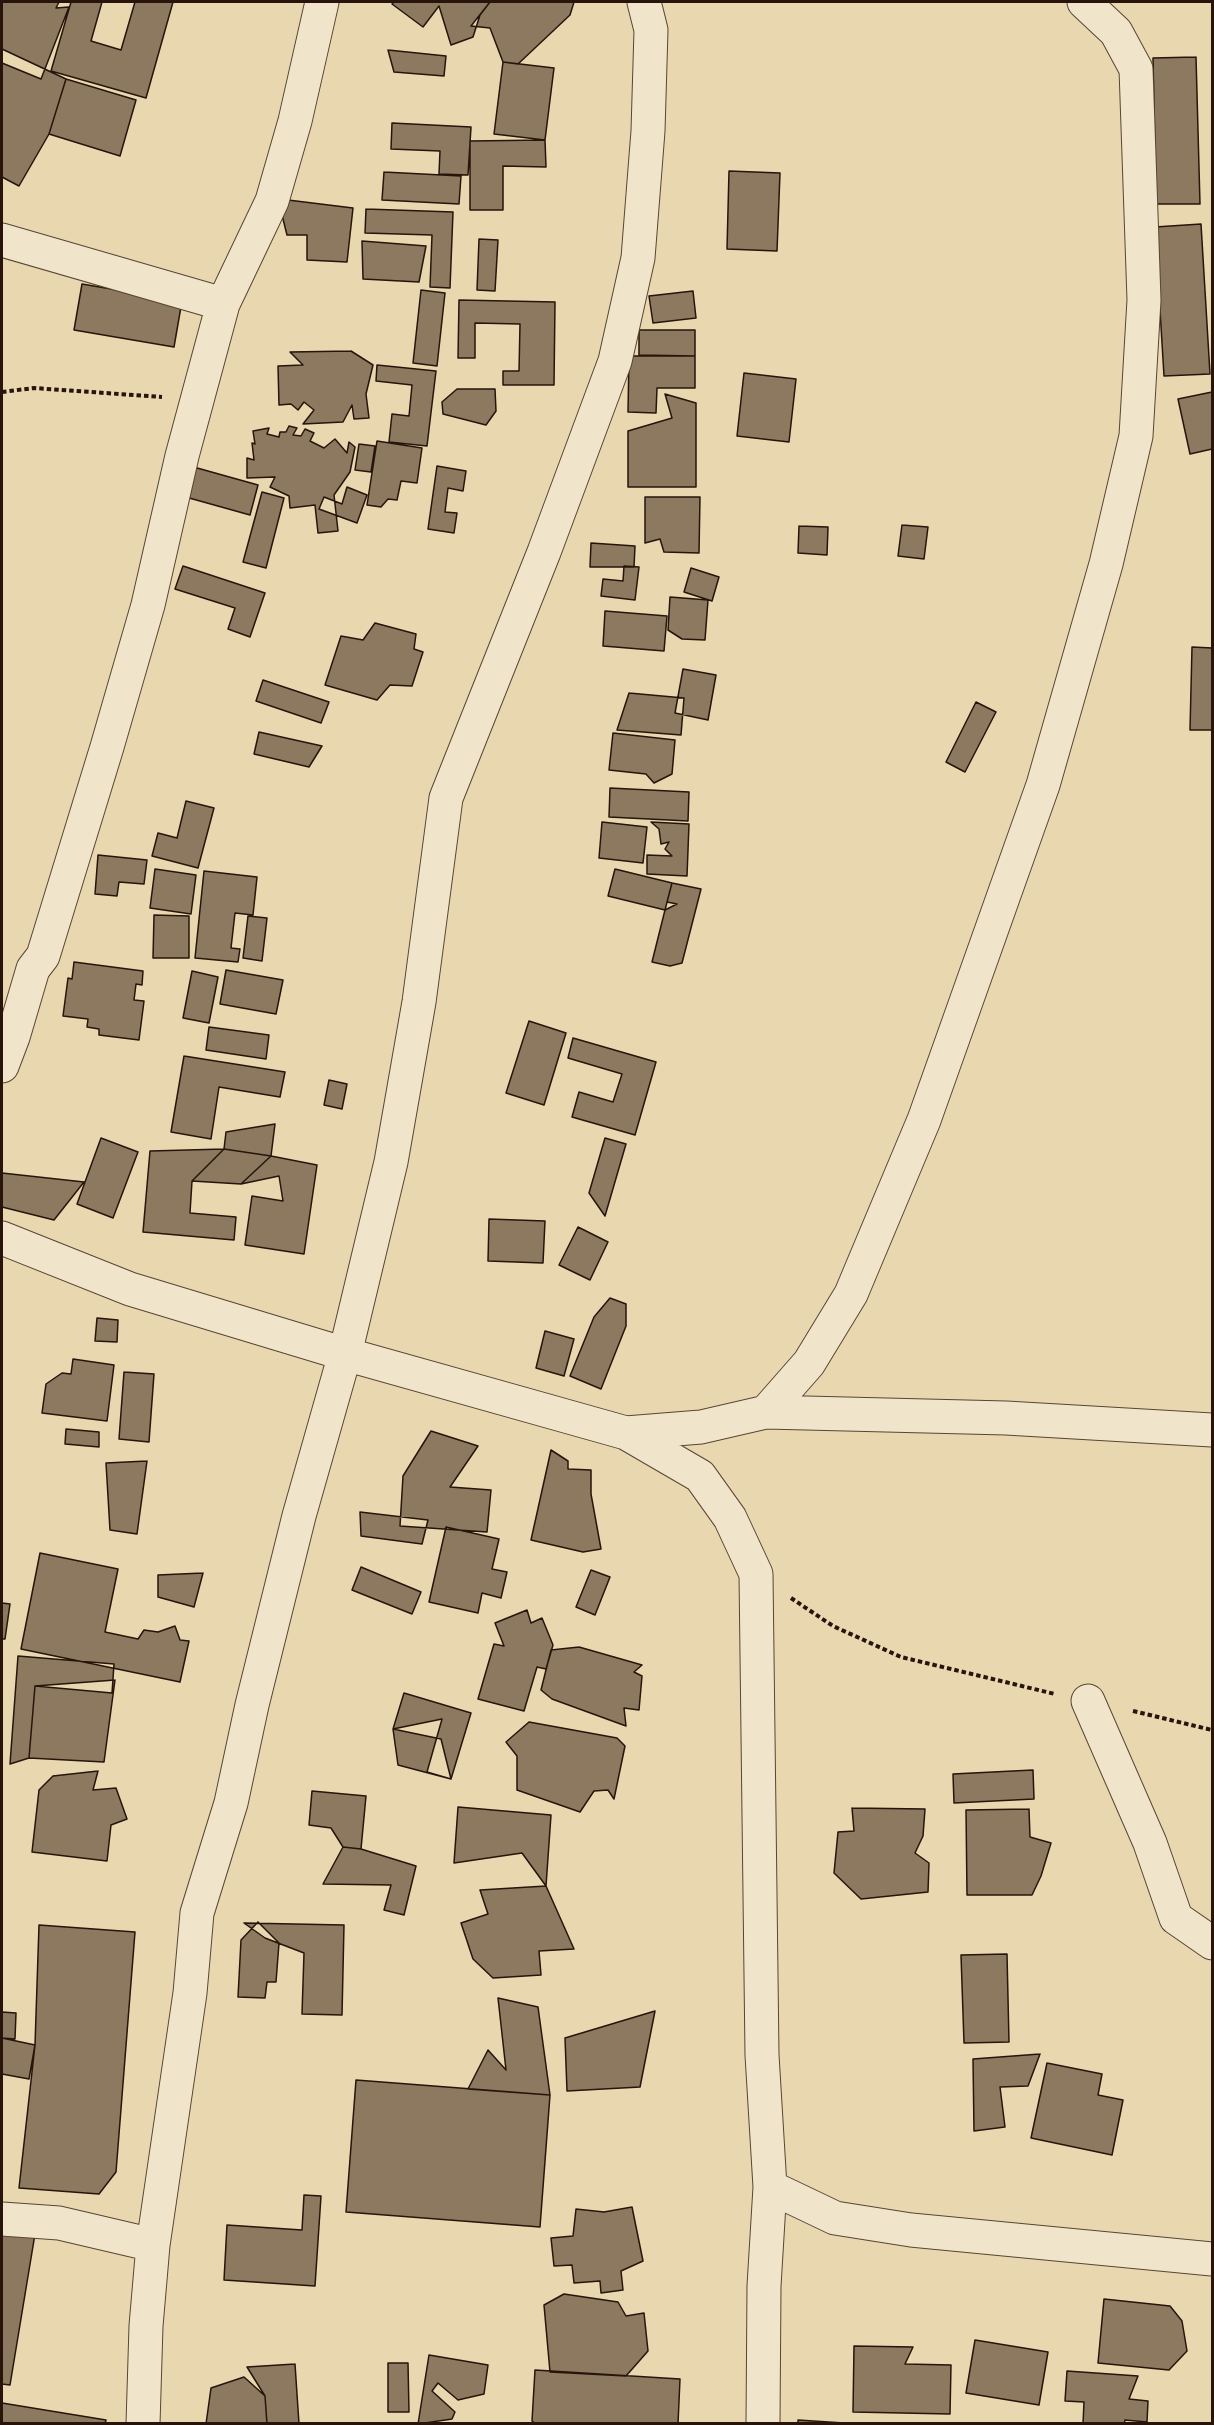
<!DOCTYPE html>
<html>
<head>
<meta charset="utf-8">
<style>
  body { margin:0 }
  #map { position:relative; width:1214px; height:2425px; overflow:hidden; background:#e8d7af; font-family:Vollkorn,serif }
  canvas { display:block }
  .frame { position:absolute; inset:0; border:3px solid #28140b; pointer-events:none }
</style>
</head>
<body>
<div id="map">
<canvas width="1214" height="2425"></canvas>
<div class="frame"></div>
</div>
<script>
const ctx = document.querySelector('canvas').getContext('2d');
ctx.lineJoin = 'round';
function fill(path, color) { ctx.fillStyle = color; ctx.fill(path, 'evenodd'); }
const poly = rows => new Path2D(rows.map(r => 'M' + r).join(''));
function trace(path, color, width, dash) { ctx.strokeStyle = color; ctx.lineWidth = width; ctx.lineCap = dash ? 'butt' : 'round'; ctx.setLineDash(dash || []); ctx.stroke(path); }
const building = poly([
  [2,2,59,2,56,8,69,7,41,79,2,63,2,2],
  [71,2,102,2,91,41,121,50,135,2,173,2,146,98,51,71,71,2],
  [394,2,490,2,480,15,473,37,451,45,439,6,423,27,392,4,394,2],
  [490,2,574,2,570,15,518,64,503,62,490,28,471,26,490,2],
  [2,49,66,79,49,134,19,186,2,177,2,49],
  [388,50,446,56,444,76,394,72,388,50],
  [1196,57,1200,204,1156,204,1153,58,1196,57],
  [503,62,554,68,545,140,494,134,503,62],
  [66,79,136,100,120,156,49,134,66,79],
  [392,123,471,127,468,175,439,174,440,151,391,149,392,123],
  [545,140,546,167,503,166,503,210,470,210,470,141,545,140],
  [729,171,780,173,777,251,727,249,729,171],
  [384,172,461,176,459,204,382,200,384,172],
  [288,200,353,208,347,262,307,260,307,235,287,235,282,215,288,200],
  [366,209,453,212,450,288,430,287,432,235,365,233,366,209],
  [1201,224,1210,374,1164,376,1155,227,1201,224],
  [479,239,498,240,495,291,477,290,479,239],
  [362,241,426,246,419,282,363,279,362,241],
  [82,284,182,301,174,347,74,330,82,284],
  [421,290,445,293,437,366,413,363,421,290],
  [693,291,696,318,653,323,649,296,693,291],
  [459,300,555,302,554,385,503,385,503,371,519,371,520,324,475,323,475,358,458,358,459,300],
  [639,330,695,330,695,356,639,355,639,330],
  [351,351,373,365,366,394,369,418,354,419,352,405,343,422,303,424,314,410,304,402,298,410,291,404,279,405,278,366,303,365,290,352,351,351],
  [629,356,695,356,695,388,657,388,656,413,628,412,629,356],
  [377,365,436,371,427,446,389,442,392,414,409,416,412,385,376,381,377,365],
  [744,373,796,379,789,442,737,436,744,373],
  [457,389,495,389,496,411,486,425,443,414,442,402,457,389],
  [1212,392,1212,449,1190,454,1178,399,1212,392],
  [665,394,696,403,696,487,628,487,628,431,672,418,665,394],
  [289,426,297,428,293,435,301,436,305,429,314,433,310,441,324,448,335,439,347,453,349,442,355,447,350,472,334,495,338,531,318,533,315,505,290,508,289,496,270,487,275,477,247,478,247,458,254,460,252,443,255,444,253,431,269,428,267,434,279,437,280,432,286,432,289,426],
  [377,441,422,448,417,483,401,481,397,500,388,499,381,507,367,505,377,441],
  [359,444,375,446,371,472,355,470,359,444],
  [190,466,258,485,250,515,182,496,190,466],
  [437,466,466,471,463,491,448,488,445,512,457,513,454,533,428,529,437,466],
  [347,487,367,495,357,523,319,509,324,497,342,504,347,487],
  [262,492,284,498,266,568,243,562,262,492],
  [645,497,700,497,699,553,664,552,660,539,645,543,645,497],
  [902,525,928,527,924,559,898,556,902,525],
  [799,526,828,527,827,555,798,553,799,526],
  [591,543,635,546,634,567,590,567,591,543],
  [183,566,265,593,250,637,228,629,235,608,175,589,183,566],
  [624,566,639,567,635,600,601,596,603,579,623,581,624,566],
  [691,568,719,577,712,601,684,592,691,568],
  [670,597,708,600,705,640,682,639,668,630,670,597],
  [605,611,667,616,664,651,603,646,605,611],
  [375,623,416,634,414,649,423,652,412,686,390,685,377,700,325,685,341,636,363,640,375,623],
  [1192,647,1212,648,1212,730,1190,730,1192,647],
  [683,669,716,675,708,720,675,713,683,669],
  [263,680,329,702,321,723,256,701,263,680],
  [629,693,684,698,681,735,617,730,629,693],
  [976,702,996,712,965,772,946,762,976,702],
  [259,732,322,746,309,767,254,754,259,732],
  [613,733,675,740,672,774,654,783,646,774,609,770,613,733],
  [610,788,689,792,688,821,609,817,610,788],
  [186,801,214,808,198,868,152,856,158,833,177,838,186,801],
  [602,822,647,827,643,863,599,858,602,822],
  [651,822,689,824,687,876,647,874,647,855,672,856,665,849,669,842,661,844,659,829,651,822],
  [98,855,147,860,144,884,119,882,117,896,95,894,98,855],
  [155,869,196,875,191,914,150,908,155,869],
  [615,869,672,883,665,910,608,896,615,869],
  [204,871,257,877,253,915,235,913,231,948,240,949,238,962,195,958,204,871],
  [672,883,701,889,682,963,670,966,652,962,665,910,677,904,667,902,672,883],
  [154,915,189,916,189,958,153,958,154,915],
  [248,916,267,918,262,961,243,958,248,916],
  [74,962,143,971,142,985,136,984,134,1000,144,1001,139,1040,99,1035,99,1029,87,1027,88,1019,63,1016,68,978,72,979,74,962],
  [226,970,283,980,276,1014,220,1004,226,970],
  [192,971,218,977,209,1023,183,1018,192,971],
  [529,1021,566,1033,544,1105,506,1093,529,1021],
  [209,1027,269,1035,266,1059,206,1050,209,1027],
  [573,1038,656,1062,635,1135,572,1117,579,1092,613,1102,622,1074,568,1058,573,1038],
  [184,1056,285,1072,280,1097,219,1087,211,1139,171,1132,184,1056],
  [329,1080,347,1084,342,1109,324,1105,329,1080],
  [275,1124,271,1156,224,1149,226,1132,275,1124],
  [101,1138,138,1152,113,1218,77,1204,101,1138],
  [605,1138,626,1144,605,1216,589,1193,605,1138],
  [224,1149,192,1181,190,1213,236,1217,234,1240,143,1232,150,1151,224,1149],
  [224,1149,271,1156,241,1184,192,1181,224,1149],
  [271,1156,317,1165,304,1254,245,1245,252,1196,283,1201,279,1176,241,1184,271,1156],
  [2,1173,84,1182,54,1220,2,1207,2,1173],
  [489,1219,545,1221,543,1263,488,1261,489,1219],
  [578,1227,608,1242,590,1280,559,1265,578,1227],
  [610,1298,626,1304,626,1326,601,1389,570,1376,594,1317,610,1298],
  [97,1318,118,1320,117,1342,95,1341,97,1318],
  [545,1331,574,1339,564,1376,536,1368,545,1331],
  [73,1359,114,1365,107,1421,42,1413,46,1384,62,1373,71,1374,73,1359],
  [124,1372,154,1374,149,1442,119,1439,124,1372],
  [66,1429,99,1432,99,1447,65,1444,66,1429],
  [431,1431,478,1446,450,1487,491,1490,487,1532,400,1526,403,1476,431,1431],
  [551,1450,568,1461,568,1469,591,1470,591,1494,601,1549,583,1552,531,1540,551,1450],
  [147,1461,137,1534,110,1530,106,1463,147,1461],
  [360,1512,428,1520,422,1544,361,1536,360,1512],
  [446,1527,499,1539,492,1569,507,1572,501,1598,482,1593,478,1613,429,1602,446,1527],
  [40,1553,118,1569,105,1632,138,1639,144,1630,158,1632,175,1626,180,1640,189,1641,180,1682,21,1649,40,1553],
  [361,1567,421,1592,412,1614,352,1590,361,1567],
  [591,1570,610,1577,595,1615,576,1607,591,1570],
  [203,1573,194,1607,158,1597,158,1575,203,1573],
  [2,1603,10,1604,5,1639,2,1639,2,1603],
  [527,1610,531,1623,542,1618,553,1645,546,1669,537,1667,524,1711,478,1699,494,1644,504,1646,495,1623,527,1610],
  [579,1647,642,1665,634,1672,642,1676,639,1710,624,1708,626,1726,552,1699,541,1690,551,1650,579,1647],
  [18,1656,114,1664,112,1693,35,1686,29,1758,10,1764,18,1656],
  [115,1680,104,1762,29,1758,35,1686,115,1680],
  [404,1693,471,1713,451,1779,427,1772,442,1719,393,1729,404,1693],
  [529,1722,617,1738,625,1746,614,1799,608,1790,594,1791,580,1812,517,1790,517,1756,506,1742,529,1722],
  [393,1729,441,1739,451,1779,398,1765,393,1729],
  [1033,1770,1034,1799,954,1803,953,1774,1033,1770],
  [98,1771,93,1790,116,1788,127,1819,111,1825,107,1861,32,1852,39,1790,53,1776,98,1771],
  [312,1791,366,1796,361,1849,343,1847,331,1828,309,1825,312,1791],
  [458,1807,551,1815,546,1886,522,1853,454,1863,458,1807],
  [852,1808,925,1809,923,1836,915,1853,929,1863,928,1892,861,1899,834,1873,838,1832,854,1831,852,1808],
  [1029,1809,1030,1837,1051,1843,1041,1876,1032,1895,967,1895,966,1810,1029,1809],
  [343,1847,361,1849,416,1866,404,1915,384,1910,391,1885,323,1884,343,1847],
  [546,1886,574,1949,539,1951,541,1975,493,1978,473,1959,461,1923,488,1914,480,1890,546,1886],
  [258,1922,279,1943,276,1982,267,1982,265,1998,238,1997,241,1940,258,1922],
  [244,1923,344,1925,342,2015,302,2014,304,1953,265,1938,244,1923],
  [39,1925,135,1932,116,2172,99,2194,19,2188,35,2045,39,1925],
  [1007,1954,1009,2042,964,2043,961,1955,1007,1954],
  [498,1998,538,2007,550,2095,468,2089,488,2050,506,2070,498,1998],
  [655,2011,640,2087,567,2091,565,2038,655,2011],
  [2,2012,16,2013,15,2039,2,2038,2,2012],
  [2,2038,35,2045,29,2079,2,2074,2,2038],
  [1040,2054,1028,2086,1000,2087,1005,2127,974,2131,973,2059,1040,2054],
  [1047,2063,1102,2074,1098,2095,1123,2100,1112,2155,1031,2138,1047,2063],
  [356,2080,550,2095,540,2227,346,2212,356,2080],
  [304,2195,321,2196,315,2286,224,2280,227,2225,302,2230,304,2195],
  [632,2207,643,2261,621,2271,623,2290,601,2293,600,2281,574,2283,572,2265,554,2266,551,2238,573,2236,576,2209,604,2212,632,2207],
  [37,2222,10,2385,2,2384,2,2231,37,2222],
  [564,2294,618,2302,626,2316,644,2313,648,2351,626,2376,550,2372,544,2305,564,2294],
  [1104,2299,1170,2306,1182,2321,1187,2351,1169,2370,1098,2363,1104,2299],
  [975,2340,1048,2352,1039,2405,966,2393,975,2340],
  [854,2346,913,2347,905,2364,951,2365,950,2414,853,2412,854,2346],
  [429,2355,488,2365,484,2394,458,2400,438,2383,432,2391,455,2412,452,2419,418,2424,429,2355],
  [388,2363,408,2363,409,2412,388,2412,388,2363],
  [295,2364,299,2424,267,2424,265,2396,247,2367,295,2364],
  [535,2370,680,2379,678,2424,536,2424,532,2421,535,2370],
  [1067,2371,1138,2376,1129,2399,1148,2401,1147,2422,1125,2420,1124,2424,1083,2424,1084,2402,1065,2401,1067,2371],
  [244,2377,265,2396,267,2424,206,2424,211,2388,244,2377],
  [2,2403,106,2420,105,2424,2,2424,2,2403],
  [798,2420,844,2423,844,2424,798,2424,798,2420]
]);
fill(building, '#8c7960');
trace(building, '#28140b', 1.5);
const street = poly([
  [2,240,223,304],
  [2,1066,13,1037,33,969,43,956,107,747,148,605,182,456,223,304,272,201,295,121,322,2],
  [2,1238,130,1289,345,1354,626,1433,700,1476,730,1518,756,1574,762,2055,770,2187,764,2286,763,2424],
  [766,1412,1006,1418,1212,1430],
  [626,1433,701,1427,766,1412,809,1363,851,1294,924,1120,1043,785,1106,564,1136,436,1144,300,1136,69,1116,32,1084,2],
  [1088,1701,1150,1843,1176,1918,1212,1943],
  [770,2187,835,2218,911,2230,1212,2259],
  [2,2219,59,2223,153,2245],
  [143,2424,146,2326,153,2245,190,1993,197,1913,231,1803,252,1705,299,1516,345,1354,391,1162,419,1002,446,798,544,552,615,361,638,258,648,131,651,30,644,2]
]);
trace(street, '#584534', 35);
trace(poly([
  [2,392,34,388,162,397],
  [791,1598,833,1626,901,1657,1055,1694],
  [1133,1711,1212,1730]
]), '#28140b', 4, [4.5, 3]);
trace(street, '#f0e5cb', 33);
</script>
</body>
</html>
